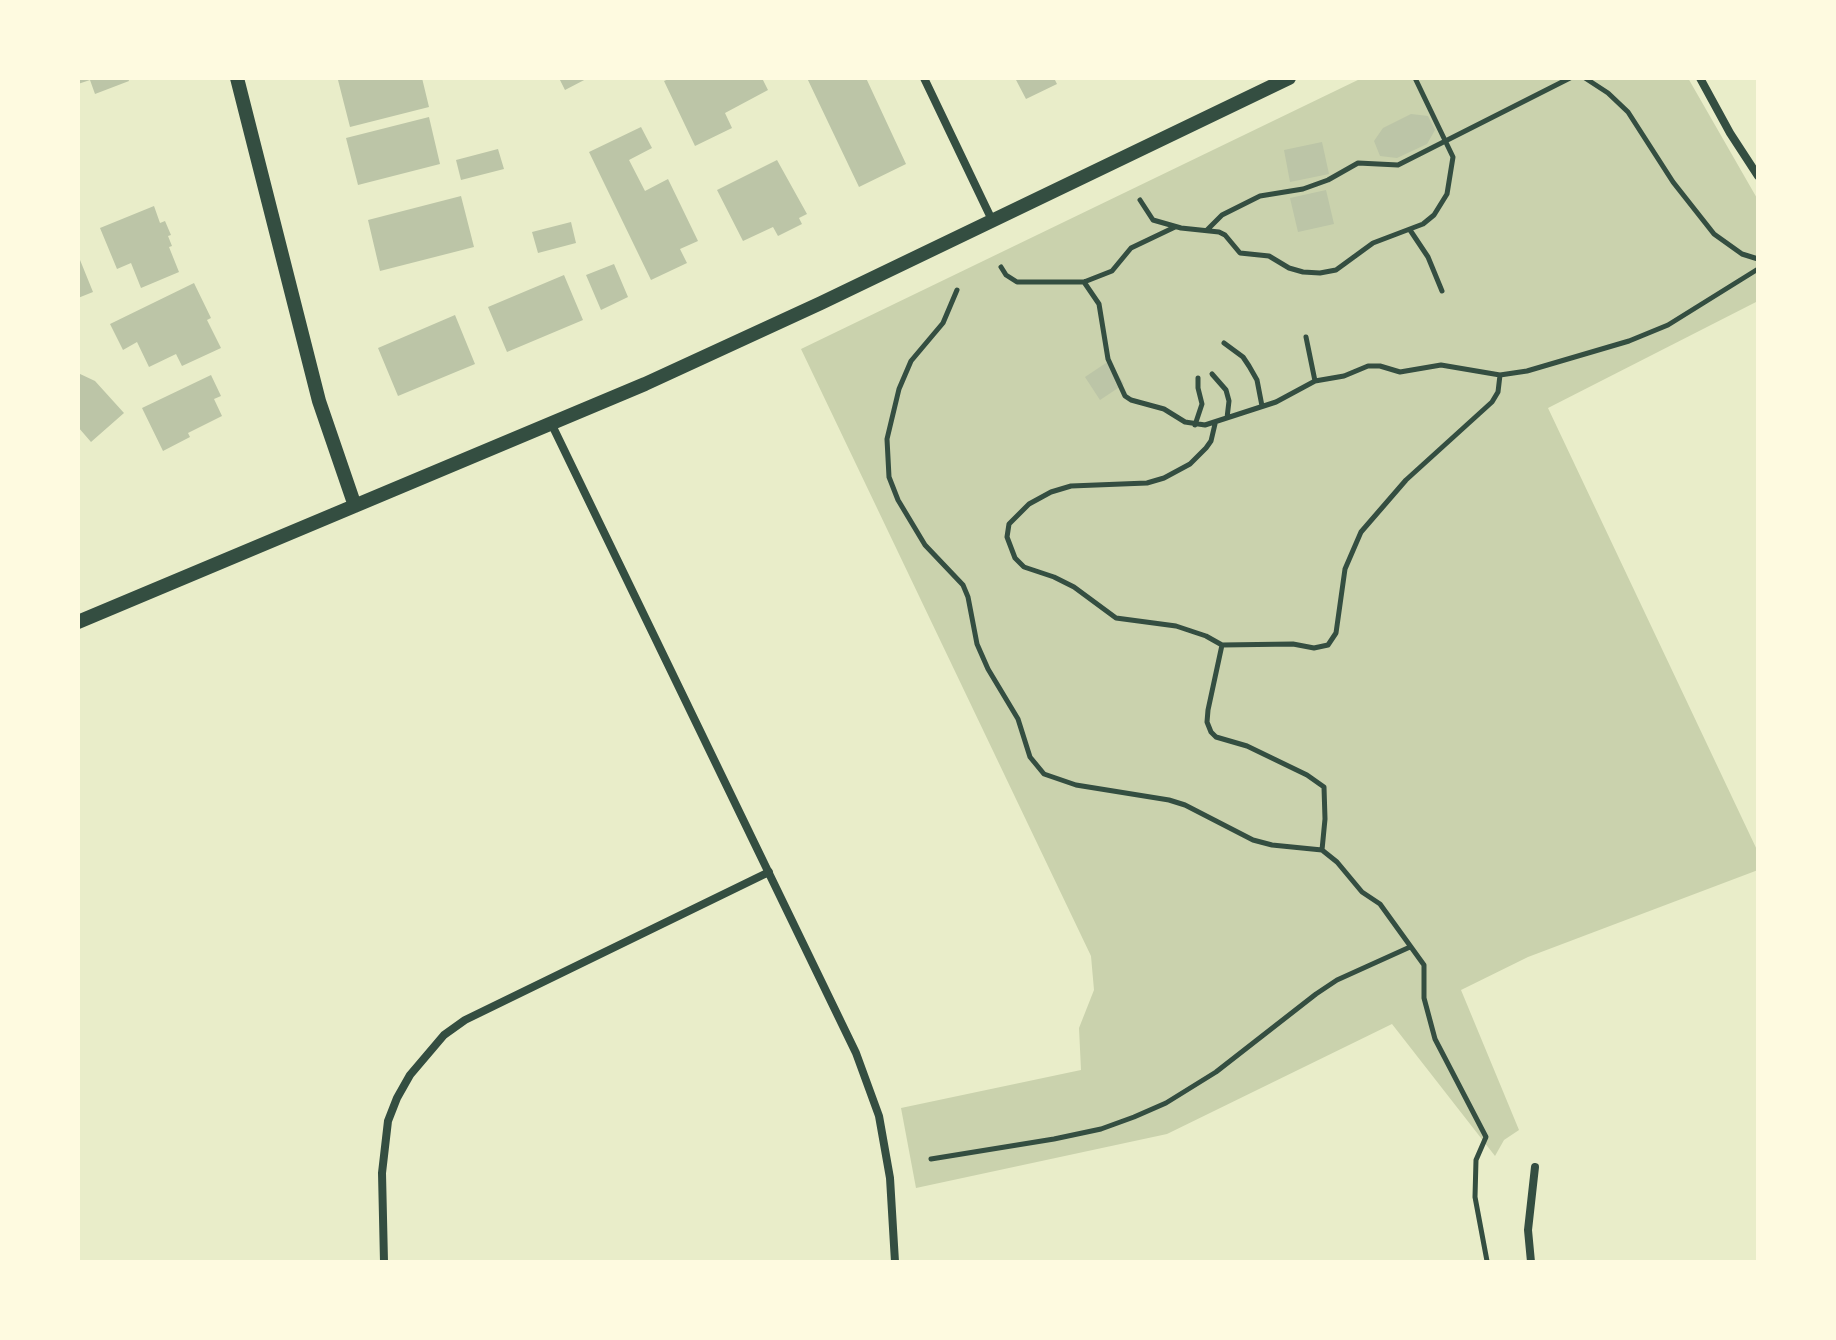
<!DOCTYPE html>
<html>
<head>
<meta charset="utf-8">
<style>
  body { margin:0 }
  #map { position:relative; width:1836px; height:1340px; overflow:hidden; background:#e9edc9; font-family:"Archivo Narrow",sans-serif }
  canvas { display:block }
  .frame { position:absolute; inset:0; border:80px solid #fefae0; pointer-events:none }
</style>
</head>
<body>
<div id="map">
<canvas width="1836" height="1340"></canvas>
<div class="frame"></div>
</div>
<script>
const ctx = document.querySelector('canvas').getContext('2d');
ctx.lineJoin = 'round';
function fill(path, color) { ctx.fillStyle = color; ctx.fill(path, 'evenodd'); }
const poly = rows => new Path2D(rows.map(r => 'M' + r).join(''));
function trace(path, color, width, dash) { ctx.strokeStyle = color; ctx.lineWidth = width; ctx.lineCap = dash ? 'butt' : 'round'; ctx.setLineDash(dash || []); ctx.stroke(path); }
fill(poly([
  [1362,78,1688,78,1758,200,1758,301,1548,408,1758,852,1758,870,1528,957,1461,990,1519,1130,1504,1140,1495,1156,1392,1024,1167,1134,916,1188,901,1108,1081,1070,1079,1028,1094,990,1091,956,801,349]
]), '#cad2ad');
fill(poly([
  [78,78,128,78,129,81,95,94,90,80,78,84],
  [347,78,422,78,429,107,350,127,338,80],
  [559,78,588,78,565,90],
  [671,78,762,78,768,90,725,113,732,128,695,146,664,81],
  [807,78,866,78,906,164,859,187],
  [1015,78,1054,78,1057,84,1026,99],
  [1411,114,1428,116,1435,130,1427,144,1397,158,1380,156,1374,141,1383,128],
  [429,117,440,164,358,185,346,138],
  [641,127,652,148,629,160,645,191,668,179,698,241,680,249,687,263,651,280,589,152],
  [1322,142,1329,174,1290,182,1284,150],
  [498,149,504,169,461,180,456,160],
  [777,160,807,214,799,218,802,224,778,236,773,227,743,241,717,190],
  [1326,190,1334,224,1298,232,1290,198],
  [461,196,474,247,380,271,368,220],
  [154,206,160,223,165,221,171,235,168,236,172,246,169,247,179,272,141,288,131,263,117,269,100,228],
  [571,222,576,243,538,253,532,232],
  [78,255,93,292,78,298],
  [614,264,628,297,601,310,586,275],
  [564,275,583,320,507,352,488,307],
  [194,283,211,318,207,320,221,348,182,366,176,354,149,367,137,342,123,350,110,324],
  [455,315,475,364,398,396,378,348],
  [1109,361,1124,384,1100,400,1085,377],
  [78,373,95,381,124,413,91,442,78,427],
  [211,375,221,396,214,399,222,416,188,433,190,437,163,451,142,408]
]), '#bcc5a7');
trace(poly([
  [1585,78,1608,93,1628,112,1673,182,1714,234,1742,254,1758,259],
  [1140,200,1153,220,1181,228,1219,232,1225,235,1240,253,1269,256,1289,268,1303,272,1320,273,1336,270,1373,243,1423,224,1434,215,1447,194,1453,157,1415,78],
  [1207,230,1222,215,1260,196,1303,189,1328,180,1358,163,1398,165,1570,78],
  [1410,230,1428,257,1442,291],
  [1001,267,1006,275,1017,282,1084,282,1112,271,1131,248,1175,227],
  [1084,282,1099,304,1108,359,1125,396,1131,400,1164,409,1185,422,1205,425,1276,402,1315,381,1344,376,1368,366,1380,366,1400,372,1441,365,1500,375,1527,371,1629,341,1668,325,1758,269],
  [957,290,943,323,911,361,899,389,887,439,889,477,898,500,925,545,963,585,968,597,977,644,988,669,1018,719,1030,757,1044,774,1076,785,1169,800,1185,805,1253,840,1272,845,1322,850,1337,862,1362,892,1380,904,1424,965,1424,998,1435,1039,1486,1137,1476,1160,1475,1197,1487,1261],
  [1306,337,1315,381],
  [1224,343,1243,357,1249,366,1257,380,1262,406],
  [1212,374,1226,390,1229,401,1227,418],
  [1215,424,1211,441,1206,448,1190,464,1164,478,1147,483,1071,486,1051,492,1029,504,1009,524,1007,537,1015,558,1024,567,1054,577,1074,587,1116,618,1176,626,1206,636,1222,645,1293,644,1314,648,1328,645,1336,633,1345,569,1361,532,1406,480,1492,402,1498,392,1500,375],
  [1195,425,1202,404,1198,388,1198,378],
  [1222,645,1208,710,1207,722,1211,732,1216,737,1247,746,1307,775,1324,787,1325,819,1322,850],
  [931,1159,1054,1139,1101,1129,1134,1117,1166,1103,1216,1072,1316,994,1337,980,1410,947]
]), '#344e41', 5);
trace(poly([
  [924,78,992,220],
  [1700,78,1730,133,1758,176],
  [552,425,856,1053,879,1116,890,1178,895,1262],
  [384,1262,382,1173,388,1121,397,1098,410,1075,444,1035,465,1020,769,872],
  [1531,1262,1528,1230,1535,1167]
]), '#344e41', 8);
trace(poly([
  [237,78,319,401,355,506],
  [78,622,645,384,821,303,1289,78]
]), '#344e41', 14);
</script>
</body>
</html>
